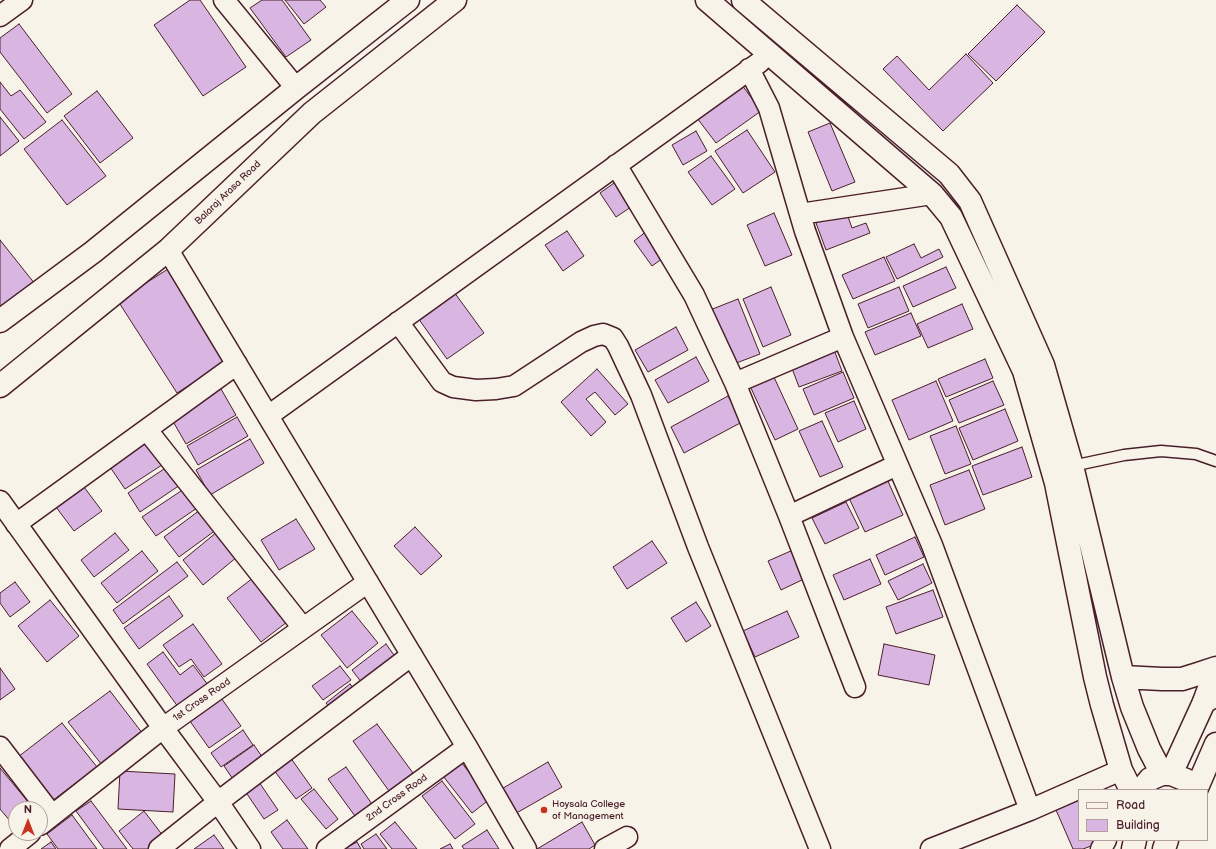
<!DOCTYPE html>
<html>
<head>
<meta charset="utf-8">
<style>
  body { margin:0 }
  #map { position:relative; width:1216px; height:849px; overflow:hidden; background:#f7f3e8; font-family:"Balsamiq Sans",sans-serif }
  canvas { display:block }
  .legend { position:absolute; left:1078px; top:789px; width:130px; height:52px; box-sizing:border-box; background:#f7f3e8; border:1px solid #b29e9c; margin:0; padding:5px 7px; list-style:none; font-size:12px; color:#4a1f2b }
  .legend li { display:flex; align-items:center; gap:8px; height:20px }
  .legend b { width:20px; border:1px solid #b29e9c }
  .north { position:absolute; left:8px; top:801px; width:40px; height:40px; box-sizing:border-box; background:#f7f3e8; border:1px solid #b29e9c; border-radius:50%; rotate:0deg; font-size:11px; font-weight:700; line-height:16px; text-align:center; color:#4a1f2b }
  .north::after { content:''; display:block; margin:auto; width:14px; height:18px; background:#c8321e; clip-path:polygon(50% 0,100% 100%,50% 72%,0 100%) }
</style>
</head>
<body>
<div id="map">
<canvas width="1216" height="849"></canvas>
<ul class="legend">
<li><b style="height:5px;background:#f7f3e8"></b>Road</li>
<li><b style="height:11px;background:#d9b6e1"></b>Building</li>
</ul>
<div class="north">N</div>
</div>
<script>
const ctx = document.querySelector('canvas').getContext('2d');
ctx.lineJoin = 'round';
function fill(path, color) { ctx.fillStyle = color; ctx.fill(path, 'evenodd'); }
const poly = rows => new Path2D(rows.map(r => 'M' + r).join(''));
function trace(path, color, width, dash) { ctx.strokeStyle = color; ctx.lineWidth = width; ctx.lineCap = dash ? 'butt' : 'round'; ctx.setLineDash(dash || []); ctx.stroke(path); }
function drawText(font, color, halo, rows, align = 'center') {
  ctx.font = font + ' "Balsamiq Sans",sans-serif'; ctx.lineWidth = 4; ctx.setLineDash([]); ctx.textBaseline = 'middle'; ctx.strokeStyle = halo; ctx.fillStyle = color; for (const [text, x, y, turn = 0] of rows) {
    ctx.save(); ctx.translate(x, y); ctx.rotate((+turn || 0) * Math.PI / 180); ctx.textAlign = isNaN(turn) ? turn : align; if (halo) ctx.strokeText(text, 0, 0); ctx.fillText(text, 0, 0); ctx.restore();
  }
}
const building = poly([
  [190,0,200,0,246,67,203,96,154,25,190,0],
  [262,0,282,0,311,40,286,57,250,8,262,0],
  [285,0,320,0,326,7,304,24,285,0],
  [1017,5,1045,32,996,81,968,54,1017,5],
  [19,24,72,94,47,113,0,52,0,38,19,24],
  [966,54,993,83,943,131,883,69,897,56,929,90,966,54],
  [0,82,11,96,20,90,46,122,24,139,0,109,0,82],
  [742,85,761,111,716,143,697,118,742,85],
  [97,91,133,138,100,163,64,116,97,91],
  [0,117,19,141,0,156,0,117],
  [62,120,106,176,67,205,24,149,62,120],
  [830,123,855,182,832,191,808,132,830,123],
  [747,130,775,172,743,193,715,151,747,130],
  [696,131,707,151,683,165,672,145,696,131],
  [711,156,735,189,712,205,688,172,711,156],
  [617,181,634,205,616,217,600,193,617,181],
  [846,211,852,228,866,223,870,233,826,250,816,223,846,211],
  [774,213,792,255,765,266,747,225,774,213],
  [567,231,584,256,563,271,545,245,567,231],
  [647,231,666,256,652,266,634,241,647,231],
  [0,240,35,284,0,311,0,240],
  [914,244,921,258,939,249,943,257,897,279,886,257,914,244],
  [884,257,895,281,853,299,842,275,884,257],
  [946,267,956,288,913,307,903,286,946,267],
  [168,269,227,361,177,393,118,301,168,269],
  [771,287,791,335,763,347,743,299,771,287],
  [899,287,909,311,868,328,858,304,899,287],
  [454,292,484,333,447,359,418,318,454,292],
  [738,299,760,354,731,365,710,310,738,299],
  [962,304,973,329,928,348,917,324,962,304],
  [911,313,921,336,875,355,865,332,911,313],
  [676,327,688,350,648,372,635,350,676,327],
  [833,347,842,371,799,387,790,363,833,347],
  [696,357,709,381,668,403,655,380,696,357],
  [985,359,993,378,946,397,938,379,985,359],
  [597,369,628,404,615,415,595,392,586,399,606,422,591,436,561,402,597,369],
  [843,372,854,398,814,415,803,389,843,372],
  [773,375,798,429,775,440,750,386,773,375],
  [936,381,953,421,909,440,892,400,936,381],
  [993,381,1004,405,959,423,949,400,993,381],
  [221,389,236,415,186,444,171,418,221,389],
  [728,396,742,422,684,453,671,427,728,396],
  [854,401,866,429,838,442,825,413,854,401],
  [1005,409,1018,441,973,460,959,428,1005,409],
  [237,417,248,436,198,465,187,446,237,417],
  [822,421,843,467,820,477,799,431,822,421],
  [956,426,971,464,945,474,930,436,956,426],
  [148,437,165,463,125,489,108,464,148,437],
  [250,439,264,463,210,495,196,470,250,439],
  [1022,447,1032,477,983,495,972,466,1022,447],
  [167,467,180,485,140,512,128,493,167,467],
  [969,470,985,509,945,525,930,485,969,470],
  [887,479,903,515,865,532,848,496,887,479],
  [84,487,102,511,74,531,56,507,84,487],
  [184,489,197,508,156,536,142,517,184,489],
  [846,502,859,528,825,544,812,518,846,502],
  [200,510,216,530,179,557,164,537,200,510],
  [296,519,315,549,279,570,261,540,296,519],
  [415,527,442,556,421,575,394,546,415,527],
  [217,532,237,557,203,585,183,560,217,532],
  [115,533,129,550,94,577,81,560,115,533],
  [915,537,924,557,885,575,876,555,915,537],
  [652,541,667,563,627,589,613,567,652,541],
  [793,550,806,578,781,590,768,561,793,550],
  [142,551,158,571,117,603,101,583,142,551],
  [870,559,881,584,844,600,833,575,870,559],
  [177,562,188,576,123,624,113,610,177,562],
  [923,564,932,583,898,600,888,581,923,564],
  [253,578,287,622,261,642,227,598,253,578],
  [15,582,30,602,10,617,0,603,0,593,15,582],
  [933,590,943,617,896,634,886,607,933,590],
  [169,596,183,616,139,649,124,628,169,596],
  [50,600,79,636,47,662,18,626,50,600],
  [696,602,711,626,686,642,671,618,696,602],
  [352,611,378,643,347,668,321,635,352,611],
  [787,611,799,637,755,657,743,631,787,611],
  [193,624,222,664,204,677,191,659,179,667,163,645,193,624],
  [386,644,399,662,365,687,352,670,386,644],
  [884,644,935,655,929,685,878,675,884,644],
  [163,652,180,675,193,665,211,689,181,711,147,664,163,652],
  [340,666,351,680,323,700,312,686,340,666],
  [0,668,15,689,0,700,0,668],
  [350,684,358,693,334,713,326,703,350,684],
  [110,691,143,734,102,765,68,722,110,691],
  [219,695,241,726,209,748,187,717,219,695],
  [62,723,97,767,52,801,18,757,62,723],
  [377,724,413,773,389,791,353,741,377,724],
  [243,730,253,745,221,767,211,753,243,730],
  [254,745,267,764,237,785,224,766,254,745],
  [290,757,312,788,296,799,273,769,290,757],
  [461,762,490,799,472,813,443,776,461,762],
  [548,762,562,787,513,815,498,791,548,762],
  [346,767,372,804,355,816,328,779,346,767],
  [0,768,34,809,16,809,16,828,0,809,0,768],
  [120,771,175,774,173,812,118,809,120,771],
  [442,781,475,824,455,839,422,796,442,781],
  [259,782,278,810,264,819,245,791,259,782],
  [314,789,338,819,326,829,301,799,314,789],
  [1079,800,1079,840,1097,840,1099,843,1083,849,1073,849,1056,810,1079,800],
  [91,801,127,849,104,849,76,811,91,801],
  [144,811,167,841,156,849,133,849,119,831,144,811],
  [72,815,97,849,58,849,47,834,72,815],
  [287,820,308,849,283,849,271,832,287,820],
  [395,822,417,849,392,849,380,834,395,822],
  [582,822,595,845,589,849,537,849,582,822],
  [487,830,499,849,464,849,462,846,487,830],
  [376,834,387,849,364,849,361,844,376,834],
  [214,835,224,849,194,849,214,835],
  [51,842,56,849,41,849,51,842],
  [357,842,361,849,344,849,357,842],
  [450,844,453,849,440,849,450,844]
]);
fill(building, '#d9b6e1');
trace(building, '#4a1f2b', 1);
const lane = poly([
  [1072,466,1124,455,1161,451,1196,454,1216,461]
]);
const street = poly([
  [224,0,296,88],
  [0,16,22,0],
  [749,69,769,108,805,231,843,337,932,545,1030,810],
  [616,165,694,295,735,383,789,516,855,687],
  [800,214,932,194],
  [168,250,467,747,526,849],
  [398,322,442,382,453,387,476,390,496,389,514,386,581,342,594,336,603,334,613,338,618,346,641,395,698,547,820,849],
  [735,383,843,337],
  [268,416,760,62],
  [147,430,303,628],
  [0,501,163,728,218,802,250,849],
  [789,516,897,465],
  [16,524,237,364],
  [0,747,52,815],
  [40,825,163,728,368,582],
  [10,849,30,833],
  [159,849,218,802,412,655],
  [327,849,467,747],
  [605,849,627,837],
  [931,849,1030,810,1121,770],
  [1101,849,1106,840]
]);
const secondary = poly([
  [1204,702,1216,669]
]);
const primary = poly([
  [707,0,932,194,951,217,1024,371,1056,483,1095,677,1102,705,1121,770,1131,790],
  [743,0,949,174,970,201,1043,365,1072,466,1123,677,1132,707,1149,749,1162,774],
  [0,321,93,252,296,88,408,0],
  [0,386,168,250,312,113,455,0],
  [1123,677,1162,679,1182,679,1198,674,1216,668],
  [1171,774,1204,702,1216,695],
  [1141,790,1150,779,1162,774,1171,774,1186,780,1193,790],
  [1196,790,1216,744],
  [1133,849,1135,840],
  [1164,849,1167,840]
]);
trace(lane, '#4a1f2b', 13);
trace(street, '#4a1f2b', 23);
trace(secondary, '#4a1f2b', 25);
trace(primary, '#4a1f2b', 25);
trace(lane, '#f7f3e8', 10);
trace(street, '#f7f3e8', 20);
trace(secondary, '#f7f3e8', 22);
trace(primary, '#f7f3e8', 22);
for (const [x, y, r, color] of [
  [544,810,4,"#c8321e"]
]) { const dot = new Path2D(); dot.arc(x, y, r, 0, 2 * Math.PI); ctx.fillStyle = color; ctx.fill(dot); trace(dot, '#f7f3e8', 1.5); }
drawText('10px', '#4a1f2b', '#f7f3e8', [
  ["Balaraj Arasa Road",228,193,-44],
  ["1st Cross Road",202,700,-35],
  ["2nd Cross Road",397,798,-36]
]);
drawText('10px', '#4a1f2b', '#f7f3e8', [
  ["Hoysala College",552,804],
  ["of Management",552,816]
], 'left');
</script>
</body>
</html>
